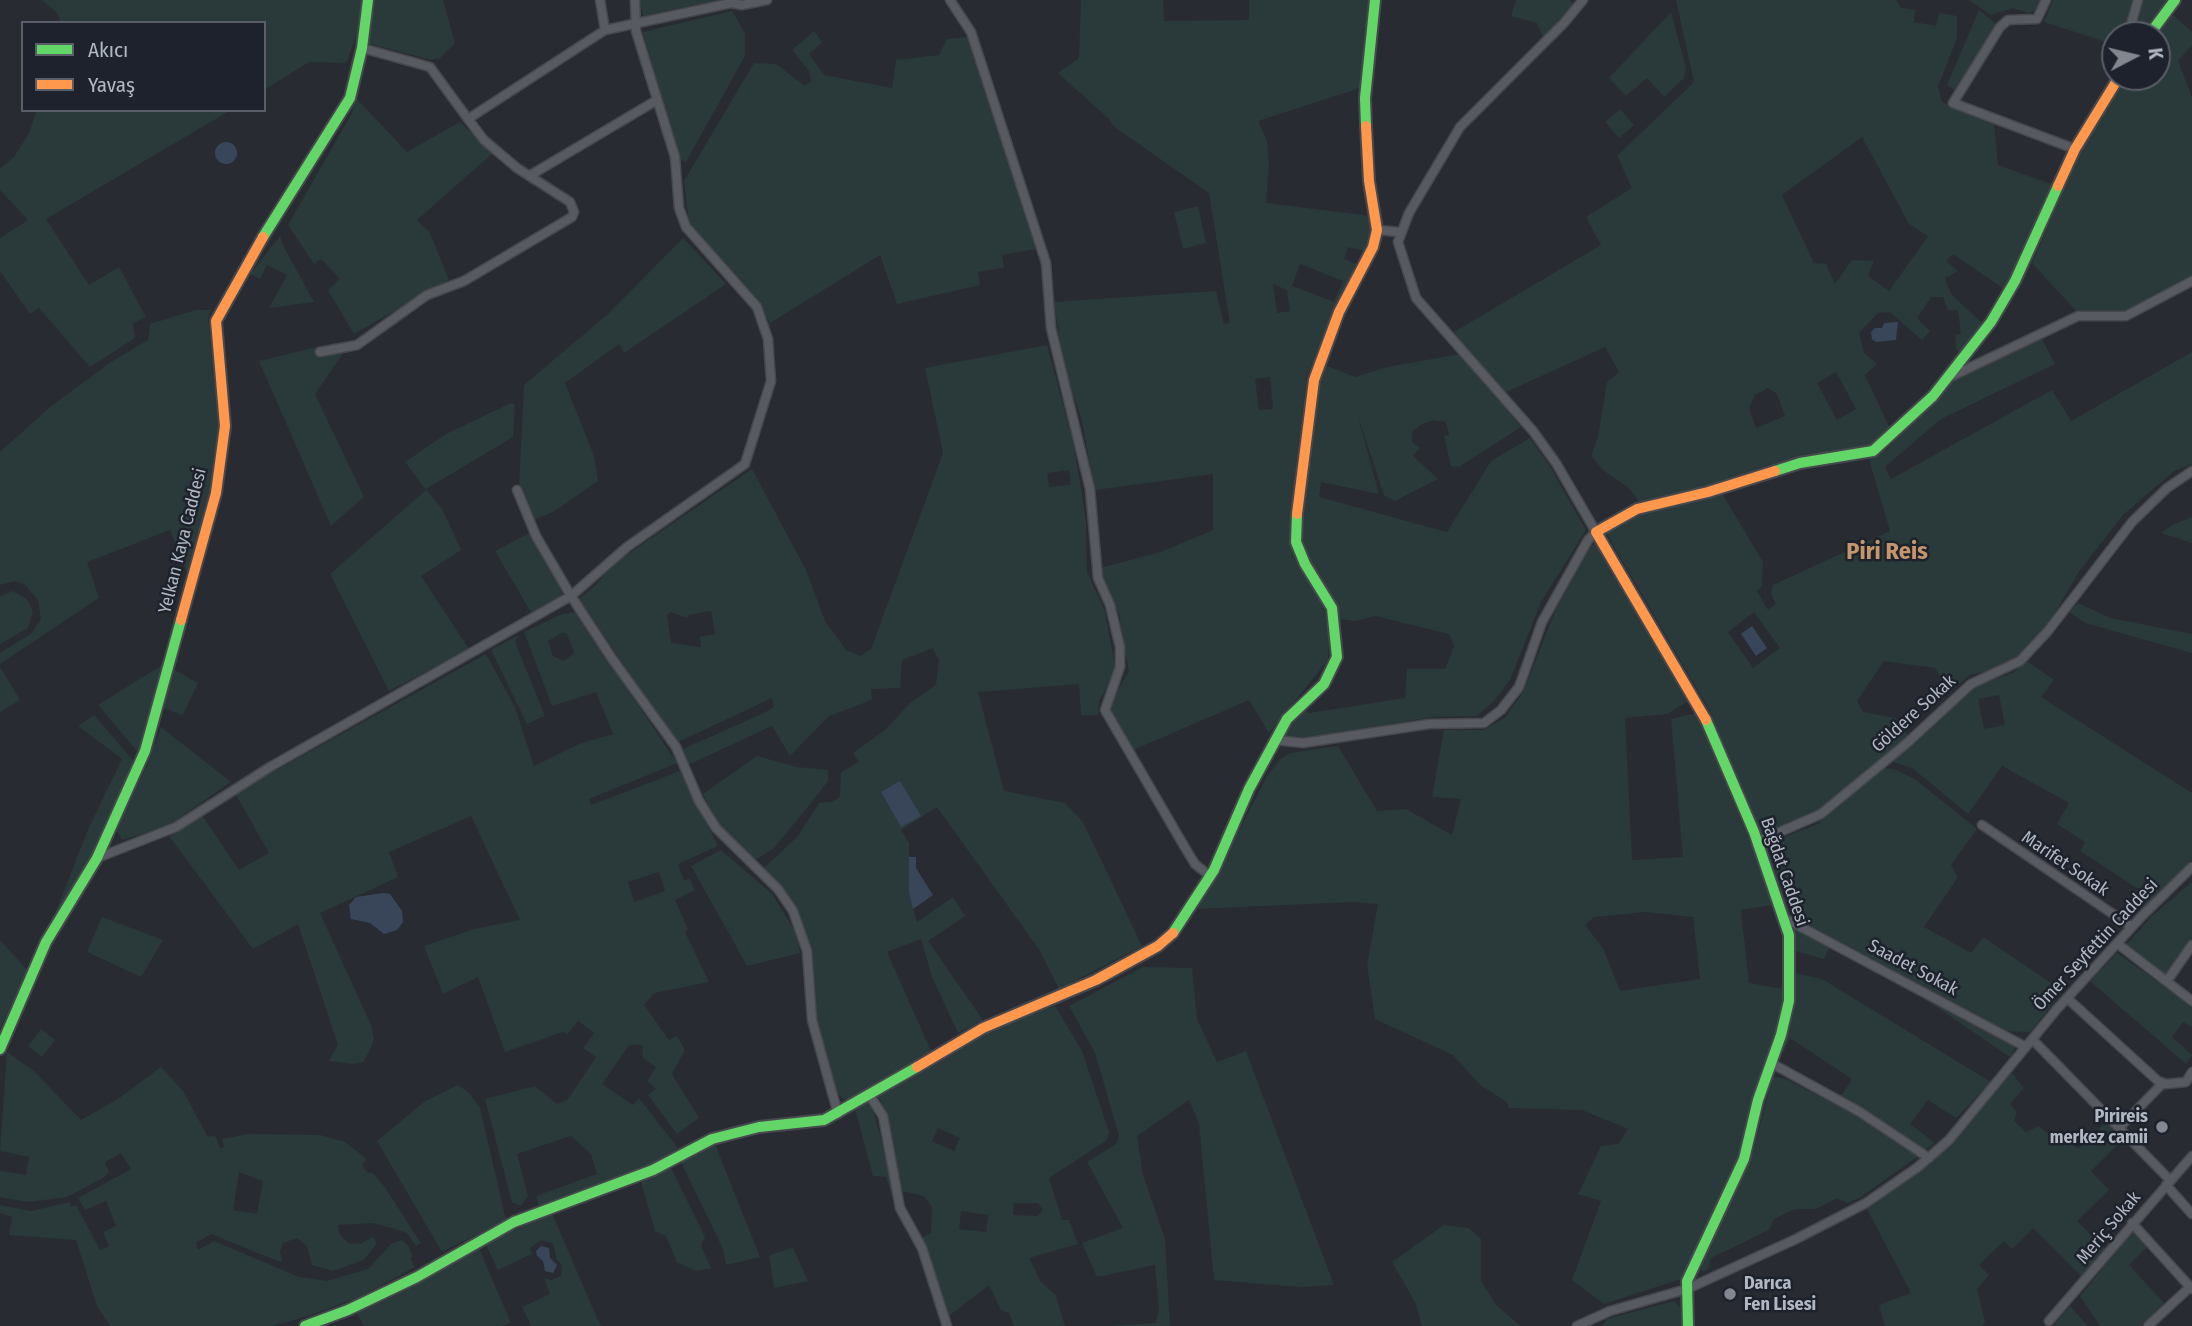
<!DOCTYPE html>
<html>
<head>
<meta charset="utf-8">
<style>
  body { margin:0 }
  #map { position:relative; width:2192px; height:1326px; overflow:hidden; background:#282c32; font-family:"Fira Sans Condensed",sans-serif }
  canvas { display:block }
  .legend { position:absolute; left:21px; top:21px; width:245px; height:91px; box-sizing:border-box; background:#1d222c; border:2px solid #595e68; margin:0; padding:9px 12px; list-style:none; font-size:21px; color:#b2b8c3 }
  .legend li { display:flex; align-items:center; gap:14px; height:35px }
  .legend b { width:35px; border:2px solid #595e68 }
  .north { position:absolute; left:2101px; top:21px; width:70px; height:70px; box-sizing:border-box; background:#1d222c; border:2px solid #595e68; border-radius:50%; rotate:83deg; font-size:19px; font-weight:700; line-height:28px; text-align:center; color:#b2b8c3 }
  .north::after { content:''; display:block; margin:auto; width:24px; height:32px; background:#828790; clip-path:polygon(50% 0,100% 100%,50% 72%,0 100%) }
</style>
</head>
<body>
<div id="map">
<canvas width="2192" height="1326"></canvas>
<ul class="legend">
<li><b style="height:9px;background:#63d668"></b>Akıcı</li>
<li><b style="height:9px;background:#ff974d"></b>Yavaş</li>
</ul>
<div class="north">K</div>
</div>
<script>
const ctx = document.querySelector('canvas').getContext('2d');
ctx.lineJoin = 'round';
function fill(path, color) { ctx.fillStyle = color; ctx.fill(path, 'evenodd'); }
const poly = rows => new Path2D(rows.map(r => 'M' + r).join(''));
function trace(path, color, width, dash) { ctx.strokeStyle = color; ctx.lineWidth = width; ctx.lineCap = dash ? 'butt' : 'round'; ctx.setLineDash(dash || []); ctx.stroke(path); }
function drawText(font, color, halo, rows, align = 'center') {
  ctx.font = font + ' "Fira Sans Condensed",sans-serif'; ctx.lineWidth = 5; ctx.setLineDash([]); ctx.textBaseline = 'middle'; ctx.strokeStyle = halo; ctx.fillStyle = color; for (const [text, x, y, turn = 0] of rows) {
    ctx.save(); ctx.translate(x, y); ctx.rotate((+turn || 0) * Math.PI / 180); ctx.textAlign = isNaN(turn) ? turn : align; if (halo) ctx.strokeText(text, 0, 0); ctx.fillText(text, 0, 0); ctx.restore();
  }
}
fill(poly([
  [42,0,363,0,360,27,346,63,309,62,264,90,264,23,61,23,57,13],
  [373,0,443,0,455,43,440,58,431,60,367,43],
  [640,0,720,0,643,16],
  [1081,0,1163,0,1164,21,1249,20,1249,0,1370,0,1360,88,1258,121,1267,141,1269,166,1266,203,1371,216,1372,226,1371,236,1363,251,1348,247,1344,259,1356,264,1307,376,1293,491,1290,542,1294,558,1320,597,1324,610,1329,628,1328,660,1269,733,1249,700,1131,751,1110,715,1110,703,1129,671,1119,615,1100,568,1161,552,1213,530,1213,474,1095,490,1081,417,1064,370,1054,302,1216,291,1223,321,1224,324,1230,323,1209,193,1113,126,1109,119,1058,73,1079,58],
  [1300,264,1343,281,1334,302,1292,286],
  [1273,284,1287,290,1290,311,1277,313],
  [1270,377,1273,409,1259,410,1255,379],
  [1516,0,1569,0,1574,4,1543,37,1537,23,1511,16],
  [1676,0,1896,0,1901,8,1915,10,1914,22,1936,26,1939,13,1957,16,1957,38,1938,87,1942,102,1994,124,1998,165,2054,185,2004,289,1953,254,1946,261,1958,271,1945,278,1951,294,1983,324,1961,353,1956,348,1955,335,1961,334,1958,310,1948,310,1943,297,1931,297,1917,318,1930,331,1922,340,1890,312,1878,313,1859,333,1864,353,1877,364,1865,375,1891,431,1876,445,1762,467,1687,494,1640,503,1629,488,1604,471,1591,456,1598,437,1607,382,1619,372,1605,347,1504,393,1454,332,1601,245,1586,217,1632,188,1617,156,1694,82],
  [1862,137,1909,224,1928,236,1889,291,1868,276,1874,261,1852,260,1835,284,1826,264,1814,263,1782,195],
  [1836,372,1856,409,1837,420,1817,383],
  [1768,388,1777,394,1785,416,1756,428,1749,408,1755,395],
  [1969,0,2041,0,2037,10,2029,13,2013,8,1991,15],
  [2053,0,2135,0,2125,35,2115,35,2115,45,2044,22],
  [2142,0,2169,0,2144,34,2133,30],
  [1979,10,1997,25,1956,91,1947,85],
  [732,11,745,33,745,56,686,162,679,159,643,32],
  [1671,12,1686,68,1684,78,1664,97,1647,78,1626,96,1609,78],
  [2171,13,2192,32,2192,45,2178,61,2192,97,2192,276,2124,313,2077,312,2032,263,2079,154,2113,97,2127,77,2157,77,2156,35],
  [814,31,822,42,809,54,824,75,892,88,896,60,939,55,947,39,967,37,1036,249,1002,255,1004,268,978,272,980,285,897,304,880,255,770,323,752,293,689,225,684,181,754,63,776,64,805,86,811,81,809,71,792,50],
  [356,98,407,152,460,122,493,153,417,220,430,233,449,280,354,334,328,290,340,279,321,259,314,264,288,225,352,113],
  [1620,109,1634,125,1619,138,1605,122],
  [37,110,231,110,46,219,89,285,119,267,146,317,133,323,135,338,90,367,39,308,30,314,0,271,0,238,28,220,0,190,0,169,14,157,29,133],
  [1198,206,1206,243,1183,249,1174,212],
  [280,236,285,249,314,302,269,308,287,275,267,265,260,279,250,274],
  [683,238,726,284,624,353,619,344,565,383,594,456,598,481,553,512,533,520,519,487,524,385,608,314],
  [196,310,211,310,208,318,219,433,210,490,187,573,170,530,87,562,99,598,0,664,0,653,32,633,41,619,38,600,24,584,14,581,0,585,0,452,50,407,111,362,148,340,150,324],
  [2041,337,2055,364,1941,419,1885,467,1891,479,2052,390,2071,421,2192,352,2192,464,2174,471,2123,515,2078,573,2048,625,2021,655,2005,667,1970,675,1949,692,1935,668,1884,661,1857,701,1863,712,1895,718,1908,735,1820,810,1762,836,1710,711,1606,533,1644,512,1723,495,1763,562,1762,586,1757,591,1768,610,1776,604,1771,594,1773,585,1890,531,1868,456,1877,455,1887,449,1951,381],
  [1754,612,1780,648,1753,668,1728,632],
  [351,342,315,394,364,497,331,526,259,361,334,343],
  [1047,345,1074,446,1086,520,1087,572,1105,611,1116,672,1099,701,1098,715,1081,715,1079,684,978,692,1004,791,1065,803,1083,822,1142,946,1059,989,1040,951,937,807,901,830,909,843,909,893,917,922,953,897,965,916,928,941,983,1020,958,1033,932,977,921,939,887,952,931,1051,869,1091,853,1099,843,1099,835,1091,816,1021,805,929,782,887,766,875,764,868,798,836,819,803,832,802,840,797,841,772,859,762,853,753,885,730,910,703,936,685,939,660,933,648,902,660,900,688,871,689,872,700,829,716,790,756,772,726,688,765,683,749,764,713,774,707,772,698,676,743,579,599,596,585,612,565,752,469,806,570,825,621,846,650,860,656,871,649,943,453,925,368],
  [1069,470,1071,485,1049,487,1047,473],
  [711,611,715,634,700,637,701,647,671,643,667,616,670,612,687,618,689,615],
  [1461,354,1521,427,1459,467,1451,466,1444,436,1449,435,1446,422,1433,420,1422,424,1412,432,1412,442,1420,448,1413,456,1438,479,1395,501,1384,495,1358,417,1379,494,1321,482,1319,497,1447,532,1491,461,1530,438,1549,465,1586,530,1541,602,1510,680,1494,701,1477,716,1432,717,1301,739,1282,736,1303,708,1309,713,1405,698,1407,669,1445,669,1454,646,1449,634,1375,616,1355,621,1339,619,1306,560,1300,542,1302,493,1318,381,1325,365,1355,377,1387,367],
  [511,403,515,404,513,437,426,489,442,509,461,550,421,576,469,649,389,691,330,574,426,490,405,462,446,434],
  [2192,517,2192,543,2161,533,2172,525],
  [530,533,564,591,559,598,532,614,495,551],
  [1595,543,1690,700,1667,714,1625,718,1632,860,1683,857,1671,719,1696,713,1771,892,1773,905,1741,910,1749,983,1784,989,1778,1024,1754,1096,1737,1169,1684,1278,1604,1304,1572,1280,1601,1201,1578,1194,1601,1146,1618,1144,1628,1129,1582,1110,1509,1108,1507,1102,1480,1085,1453,1055,1375,1019,1367,965,1378,904,1352,902,1195,909,1217,874,1266,778,1280,759,1291,753,1338,746,1377,811,1406,809,1452,835,1461,799,1432,797,1444,730,1483,730,1505,718,1523,692,1556,609,1589,548],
  [1646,912,1693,917,1700,979,1620,991,1603,948,1585,925,1594,917],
  [13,591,28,600,33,612,28,628,0,644,0,596],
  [2078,603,2110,618,2192,634,2192,653,2085,623,2069,612],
  [576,612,677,763,589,799,591,805,680,771,718,846,678,864,684,880,690,879,695,890,675,900,688,929,685,932,709,982,654,993,644,1005,669,1040,677,1036,685,1050,672,1074,699,1118,677,1134,648,1095,656,1089,647,1081,656,1067,643,1058,642,1045,629,1045,602,1084,633,1105,639,1098,678,1148,657,1163,539,1206,536,1196,597,1174,591,1154,571,1136,517,1154,528,1196,521,1206,512,1202,485,1099,535,1086,557,1104,568,1099,596,1057,583,1048,594,1033,578,1021,567,1035,563,1032,505,1052,478,977,443,994,424,946,474,929,520,920,471,816,389,852,398,877,320,913,371,1025,374,1039,369,1052,363,1062,354,1064,329,1061,338,1045,298,924,253,949,169,836,202,815,239,870,269,853,235,793,486,654,515,707,534,766,579,744,613,734,596,692,552,706,524,632,562,614],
  [562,633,567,634,574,653,564,661,553,656,548,641],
  [659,872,665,891,634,902,628,882],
  [519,635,515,642,545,716,527,724,491,650],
  [2027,661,2054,680,2041,697,2192,793,2192,860,2132,922,2149,896,2080,851,2085,842,2057,824,2069,803,2002,766,1968,814,1912,768,1890,761,1972,687,2013,673],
  [1999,695,2005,725,1984,729,1978,699],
  [167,662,141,750,137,751,98,705],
  [0,667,20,700,0,712],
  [173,669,198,683,183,715,163,708],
  [94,715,136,764,93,859,51,924,89,827,122,759,78,726],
  [161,727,231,782,166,827,122,840,116,829,147,766],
  [757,756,797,767,828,770,828,781,815,798,774,848,757,859,747,856,720,829,703,794],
  [1884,768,1897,770,1916,780,1977,829,1951,865,1958,877,1924,927,1971,953,1983,937,2063,991,2030,1032,2007,1031,1790,915,1766,844,1818,824],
  [721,850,772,894,796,933,800,953,747,966,691,866],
  [2192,882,2192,939,2166,975,2126,945,2152,916],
  [102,917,163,940,141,977,87,952],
  [1799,929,1830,946,1824,959,1796,951,1795,931],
  [1,941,28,971,0,1028,0,943],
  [2117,953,2192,1006,2192,1027,2183,1022,2172,1037,2192,1055,2186,1064,2090,981],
  [1143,967,1192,968,1197,1019,1217,1062,1246,1051,1334,1285,1300,1287,1214,1280,1199,1124,1189,1100,1137,1136,1143,1175,1165,1239,1170,1326,1109,1326,1156,1323,1159,1309,1155,1265,1097,1277,1082,1243,1123,1228,1087,1162,1116,1144,1119,1136,1095,1053,1069,1006],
  [1796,973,1822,979,1991,1082,1956,1118,1928,1100,1910,1124,1935,1143,1924,1151,1839,1099,1852,1079,1790,1038,1783,1053,1780,1052,1792,1016],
  [1919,995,2012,1043,2015,1048,2010,1057],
  [1055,1006,1082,1051,1109,1132,1107,1140,1049,1178,1062,1220,1069,1220,1078,1244,1029,1258,1041,1282,1055,1294,1065,1326,1014,1326,1009,1313,1001,1310,989,1285,949,1316,921,1238,931,1233,932,1207,924,1196,902,1191,888,1114,878,1096,983,1031],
  [938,1128,960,1138,954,1151,932,1141],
  [1014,1203,1038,1203,1043,1210,1038,1216,1013,1215],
  [961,1211,988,1215,986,1232,959,1229],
  [41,1029,55,1040,42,1057,28,1046],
  [7,1052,34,1071,81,1120,118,1099,161,1067,183,1091,208,1137,215,1135,220,1148,224,1147,222,1139,248,1134,320,1135,345,1142,366,1159,362,1166,367,1172,373,1173,384,1186,421,1243,416,1246,407,1233,391,1228,372,1223,338,1225,340,1235,349,1243,360,1244,373,1237,377,1243,364,1260,333,1271,312,1265,307,1246,297,1238,283,1243,280,1251,282,1261,280,1262,211,1234,196,1243,198,1250,214,1241,299,1277,327,1281,368,1269,391,1244,402,1240,409,1247,413,1256,410,1258,415,1267,362,1296,308,1316,271,1326,110,1326,97,1306,76,1240,9,1235,12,1217,0,1213,0,1205,31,1211,70,1202,71,1207,76,1205,100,1250,109,1246,103,1232,116,1226,106,1201,85,1210,78,1198,131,1169,121,1153,105,1162,109,1172,103,1178,67,1197,28,1202,0,1197,0,1171,26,1175,29,1157,0,1151],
  [239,1172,263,1181,257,1214,233,1210],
  [2011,1072,2024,1088,2010,1104,2017,1112,2014,1121,2026,1132,2039,1126,2060,1144,2067,1138,2078,1149,2108,1120,2124,1138,2091,1171,2109,1190,2077,1221,2106,1250,2083,1278,2033,1228,2012,1249,2004,1241,1979,1265,1989,1275,1977,1289,1985,1322,1982,1326,1885,1326,1879,1305,1911,1293,1867,1209,1923,1169,1952,1142],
  [1773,1076,1788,1080,1848,1111,1920,1155,1859,1198,1847,1203,1837,1198,1816,1209,1795,1209,1774,1219,1769,1230,1711,1258,1709,1268,1704,1272,1701,1270,1705,1253,1752,1155],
  [458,1085,469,1093,480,1108,506,1220,442,1252,377,1141,424,1102],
  [868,1102,872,1106,891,1176,896,1207,886,1177,873,1176,855,1109],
  [715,1144,760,1257,726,1265,723,1249,681,1162],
  [671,1168,705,1237,701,1246,711,1268,696,1271,677,1262,666,1236,655,1231,641,1182],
  [552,1213,596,1316,601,1326,531,1326,522,1307,550,1294,544,1278,552,1280,561,1276,562,1265,556,1258,554,1247,552,1243,541,1240,530,1248,532,1254,498,1270,485,1243],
  [1444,1225,1469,1228,1481,1239,1481,1281,1497,1306,1521,1326,1422,1326,1416,1304,1392,1262],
  [2133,1231,2147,1247,2129,1265,2164,1303,2141,1326,2100,1326,2080,1296],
  [478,1246,511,1323,501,1326,364,1326,357,1313,403,1292],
  [793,1248,808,1281,774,1288,769,1255],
  [1674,1301,1680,1307,1682,1326,1602,1326,1607,1319],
  [2070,1306,2088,1326,2053,1326]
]), '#2a393a');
fill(poly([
  '215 153a11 11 0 1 1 22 0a11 11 0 1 1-22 0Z',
  [1898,322,1896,340,1876,342,1872,339,1871,332,1875,328,1882,328,1884,323],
  [1752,626,1767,648,1756,656,1741,634],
  [900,781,921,816,901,827,881,792],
  [909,857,916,857,916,868,933,895,913,909,909,893],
  [383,893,390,894,402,911,403,922,397,930,384,934,370,923,351,919,349,905,356,897],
  [541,1246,549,1248,550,1258,557,1265,553,1273,545,1271,543,1261,537,1256,536,1251]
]), '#394559');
const street = poly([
  [600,0,605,30],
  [950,0,971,32,1046,263,1051,328,1090,489,1098,578,1110,605,1120,647,1120,667,1105,710,1184,846,1195,864,1210,876],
  [2046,0,2037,19,2008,20,2000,27,1953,103,2075,149],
  [2128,35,2138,0],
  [362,48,430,67,468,119,605,30,731,3,742,5,767,0],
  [529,176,657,100],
  [1377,230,1399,232],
  [320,352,357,345,427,295,464,281,572,217,574,212,570,202,517,168,484,140,468,119],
  [1948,378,2078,316,2126,316,2192,281],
  [517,490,536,536,571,596,613,660,676,747,699,801,716,828,778,889,793,911,807,951,812,1020,838,1114],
  [1275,740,1303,743,1429,724,1484,723,1501,710,1519,687,1542,622,1588,540,1596,532,1556,463,1533,431,1416,298,1398,242,1409,213,1460,127,1564,23,1583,0],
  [1982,825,2132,927],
  [1757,842,1821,814,1907,743,1971,684,2020,661,2048,631,2132,522,2167,488,2192,471],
  [97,858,176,827,270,767,571,596,627,547,745,464,771,381,768,339,757,307,686,227,679,208,675,157,636,31,635,0],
  [1784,918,2026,1047],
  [2118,944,2192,1001],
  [2167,981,2192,945],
  [2067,998,2158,1081,2166,1084,2186,1082,2192,1072],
  [2032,1039,2169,1179],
  [1771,1063,1860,1112,1929,1158],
  [870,1096,883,1116,900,1208,922,1248,947,1326],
  [2120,1127,2163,1083],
  [2166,1185,2192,1214],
  [2132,1223,2192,1289],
  [2049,1321,2192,1156],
  [1577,1326,1610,1311,1687,1289,1796,1239,1866,1203,1918,1167,1949,1140,2057,1009,2141,917,2192,867],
  [2148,1326,2190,1287]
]);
const fast = poly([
  [2149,35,2175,0],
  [1366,126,1365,98,1375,0],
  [263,237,350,98,362,48,368,0],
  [1775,471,1800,463,1873,451,1933,396,1991,322,2015,281,2058,186],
  [1173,933,1214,870,1249,789,1287,719,1324,684,1337,657,1332,608,1305,564,1296,542,1297,514],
  [0,1049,46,942,97,858,145,751,181,620],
  [305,1326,348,1310,417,1277,514,1222,653,1170,712,1139,759,1127,824,1120,917,1067],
  [1688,1326,1687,1281,1744,1159,1758,1100,1781,1035,1789,1001,1789,935,1754,832,1706,720]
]);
const slow = poly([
  [2058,186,2075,149,2119,77],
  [1297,514,1314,380,1339,312,1373,247,1377,230,1369,181,1366,126],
  [181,620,216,493,225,426,216,321,263,237],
  [1706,720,1596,532,1637,509,1708,492,1775,471],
  [917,1067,983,1028,1096,980,1158,946,1173,933]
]);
trace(street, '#46484d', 11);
trace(fast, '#46484d', 14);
trace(slow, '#46484d', 14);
trace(street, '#575a61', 8);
trace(fast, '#63d668', 10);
trace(slow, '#ff974d', 10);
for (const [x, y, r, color] of [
  [2162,1127,7,"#828790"],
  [1730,1294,7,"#828790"]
]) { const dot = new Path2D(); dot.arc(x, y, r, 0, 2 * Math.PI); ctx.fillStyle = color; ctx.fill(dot); trace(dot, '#1d222c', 2.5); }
drawText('18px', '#b2b8c3', '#1d222c', [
  ["Yelkan Kaya Caddesi",183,541,-76],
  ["Göldere Sokak",1914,714,-42],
  ["Marifet Sokak",2065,864,34],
  ["Bağdat Caddesi",1784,872,71],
  ["Ömer Seyfettin Caddesi",2096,945,-47],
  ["Saadet Sokak",1913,968,28],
  ["Meriç Sokak",2109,1228,-50]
]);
drawText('bold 18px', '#b2b8c3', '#1d222c', [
  ["Pirireis",2148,1117],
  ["merkez camii",2148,1138],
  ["Darıca",1744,1284,"left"],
  ["Fen Lisesi",1744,1305,"left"]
], 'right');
drawText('bold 24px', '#c5966b', '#1d222c', [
  ["Piri Reis",1887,552]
]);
</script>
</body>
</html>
